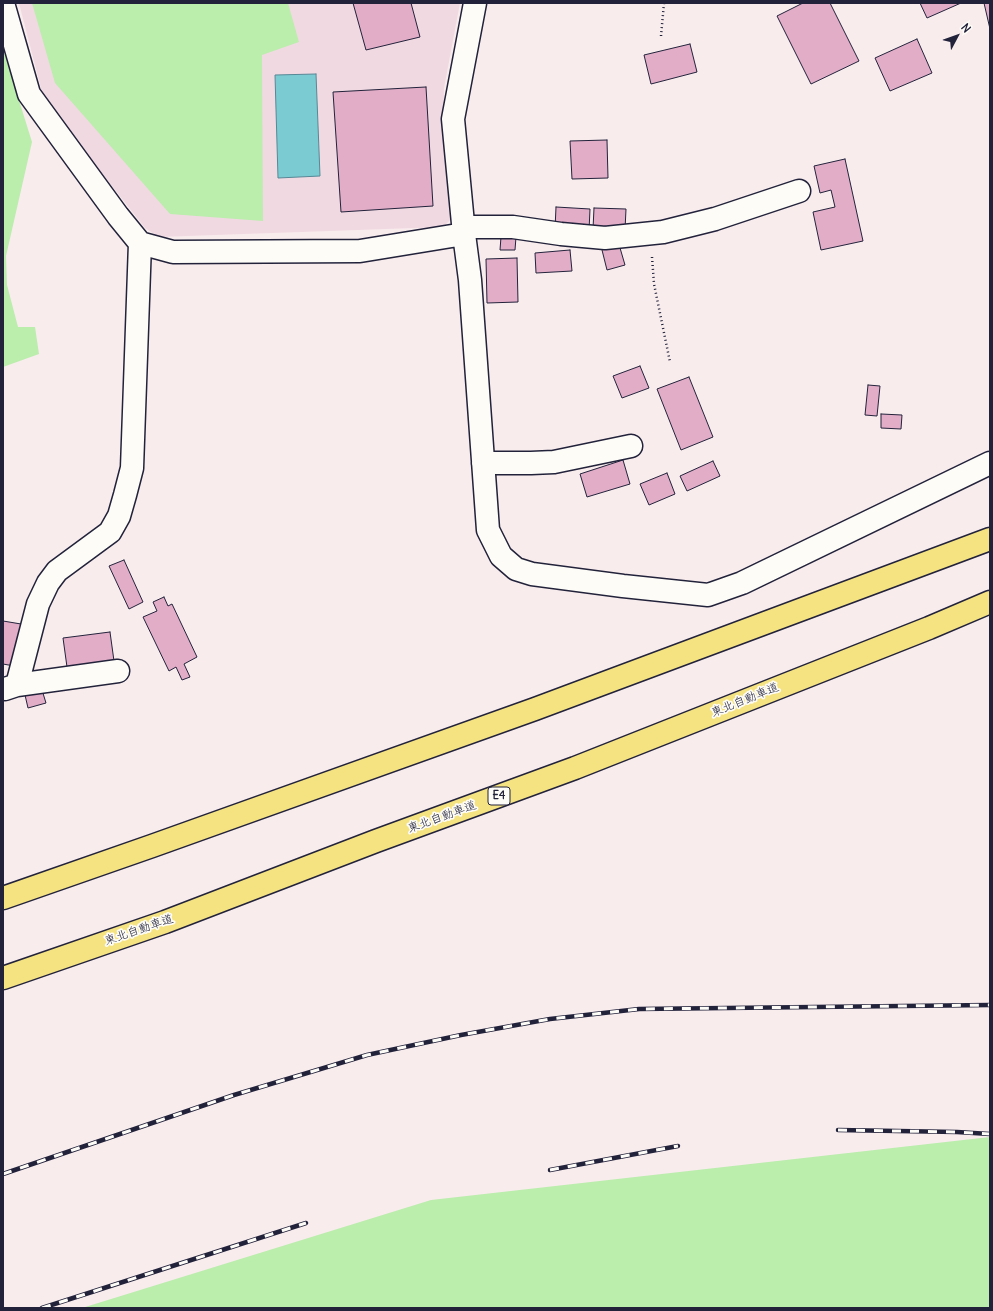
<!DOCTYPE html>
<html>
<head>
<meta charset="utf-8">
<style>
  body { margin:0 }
  #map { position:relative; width:993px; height:1311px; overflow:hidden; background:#f8eced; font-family:Delius,sans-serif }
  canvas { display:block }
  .frame { position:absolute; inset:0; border:4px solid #22223b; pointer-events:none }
  .north { position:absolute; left:937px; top:16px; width:40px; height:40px; -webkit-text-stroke:3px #fdfcf7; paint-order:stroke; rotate:49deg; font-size:11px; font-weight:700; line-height:16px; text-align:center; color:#22223b }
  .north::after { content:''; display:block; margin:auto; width:14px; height:18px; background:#22223b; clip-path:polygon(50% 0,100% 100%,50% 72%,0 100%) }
</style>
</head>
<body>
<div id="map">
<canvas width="993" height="1311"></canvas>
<div class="frame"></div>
<div class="north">N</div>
</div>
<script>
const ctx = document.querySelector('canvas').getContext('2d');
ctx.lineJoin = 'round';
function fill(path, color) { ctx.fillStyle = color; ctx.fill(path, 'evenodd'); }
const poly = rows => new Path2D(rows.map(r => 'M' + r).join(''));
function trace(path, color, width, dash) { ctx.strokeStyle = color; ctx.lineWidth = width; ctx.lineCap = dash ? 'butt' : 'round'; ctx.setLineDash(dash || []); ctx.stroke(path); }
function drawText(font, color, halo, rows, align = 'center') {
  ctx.font = font + ' Delius,"Klee One",sans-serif'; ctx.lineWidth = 3.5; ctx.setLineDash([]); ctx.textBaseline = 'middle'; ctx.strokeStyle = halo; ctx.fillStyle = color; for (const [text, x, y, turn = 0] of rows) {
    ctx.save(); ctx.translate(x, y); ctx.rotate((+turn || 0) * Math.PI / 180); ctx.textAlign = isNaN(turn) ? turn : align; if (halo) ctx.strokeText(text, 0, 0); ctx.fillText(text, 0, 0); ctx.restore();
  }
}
fill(poly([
  [19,3,460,3,444,88,443,138,452,218,443,227,159,237,145,228,44,100]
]), '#f1d9e2');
fill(poly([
  [32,3,288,3,299,42,262,55,263,221,170,214,55,83],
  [3,49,32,142,6,256,7,285,18,327,35,327,39,354,3,367],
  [990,1137,990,1308,82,1308,431,1200]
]), '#bbedad');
const water = poly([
  [316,74,320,176,278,178,275,75,316,74]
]);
fill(water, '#7accd2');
trace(water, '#578896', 1);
const building = poly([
  [353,3,411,3,420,37,366,50,353,3],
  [803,3,830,3,859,61,811,84,777,16,803,3],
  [920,3,961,3,927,18,920,3],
  [984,3,990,3,990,29,984,3],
  [917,39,932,73,890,91,875,58,917,39],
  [690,44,697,72,651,84,644,55,690,44],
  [426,87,433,206,341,212,333,92,426,87],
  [607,140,608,178,572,179,570,141,607,140],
  [845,159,863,241,821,250,813,212,835,207,831,190,820,193,814,166,845,159],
  [556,207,590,209,589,231,555,229,556,207],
  [594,208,626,209,625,230,593,229,594,208],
  [501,237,516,237,515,250,500,250,501,237],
  [618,241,625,265,607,270,601,246,618,241],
  [570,250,572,271,536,273,535,253,570,250],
  [517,258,518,302,487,303,486,259,517,258],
  [640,366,649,388,622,398,613,376,640,366],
  [689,377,713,437,681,450,657,389,689,377],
  [868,385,880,386,877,416,865,415,868,385],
  [881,414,902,415,901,429,881,428,881,414],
  [623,460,630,484,587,497,580,474,623,460],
  [713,461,720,476,687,491,680,476,713,461],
  [667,473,675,494,649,505,640,484,667,473],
  [124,560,143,602,129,609,109,566,124,560],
  [164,597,168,606,172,604,197,657,184,664,190,677,182,680,176,667,169,671,143,617,157,611,153,602,164,597],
  [3,621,21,624,14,666,3,664,3,621],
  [110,632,114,661,67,667,63,638,110,632],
  [42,690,46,703,28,708,25,695,42,690]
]);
fill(building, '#e2adc7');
trace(building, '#22223b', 1);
const minor = poly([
  [3,3,29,94,118,216,140,243,173,252,360,251,464,234],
  [475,3,453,119,464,234,470,280,488,530,501,556,516,569,532,574,623,586,708,595,742,583,990,463],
  [463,227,513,227,561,234,605,238,663,232,715,219,799,191],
  [483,463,531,463,554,462,631,446],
  [17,685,38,604,48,583,57,571,110,532,119,516,125,495,132,468,140,243],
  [5,689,17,685,118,671]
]);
const highway = poly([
  [3,898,152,846,535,709,990,539],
  [3,978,165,922,376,841,575,768,929,628,990,602]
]);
trace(minor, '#22223b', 25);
trace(highway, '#22223b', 25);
trace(poly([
  [661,36,664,3],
  [652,257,654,284,670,362]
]), '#22223b', 2.5, [1, 3]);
trace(minor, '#fdfcf7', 22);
trace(highway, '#f5e382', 22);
const rail = poly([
  [838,1130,957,1132,990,1134],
  [550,1170,678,1146],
  [3,1174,234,1095,367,1055,461,1035,550,1019,639,1009,990,1005],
  [42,1308,306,1223]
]);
trace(rail, '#22223b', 4.5);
trace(rail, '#fdfcf7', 3, [9]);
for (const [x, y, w] of [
  [499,796,22]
]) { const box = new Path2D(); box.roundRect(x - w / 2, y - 9, w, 18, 3); ctx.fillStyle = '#fdfcf7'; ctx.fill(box); trace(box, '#22223b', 1); }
drawText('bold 11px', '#22223b', null, [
  ["E4",499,796]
]);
drawText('12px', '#22223b', '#fdfcf7', [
  ["東北自動車道",745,700,-22],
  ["東北自動車道",442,817,-20],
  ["東北自動車道",139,930,-19]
]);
</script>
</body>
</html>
